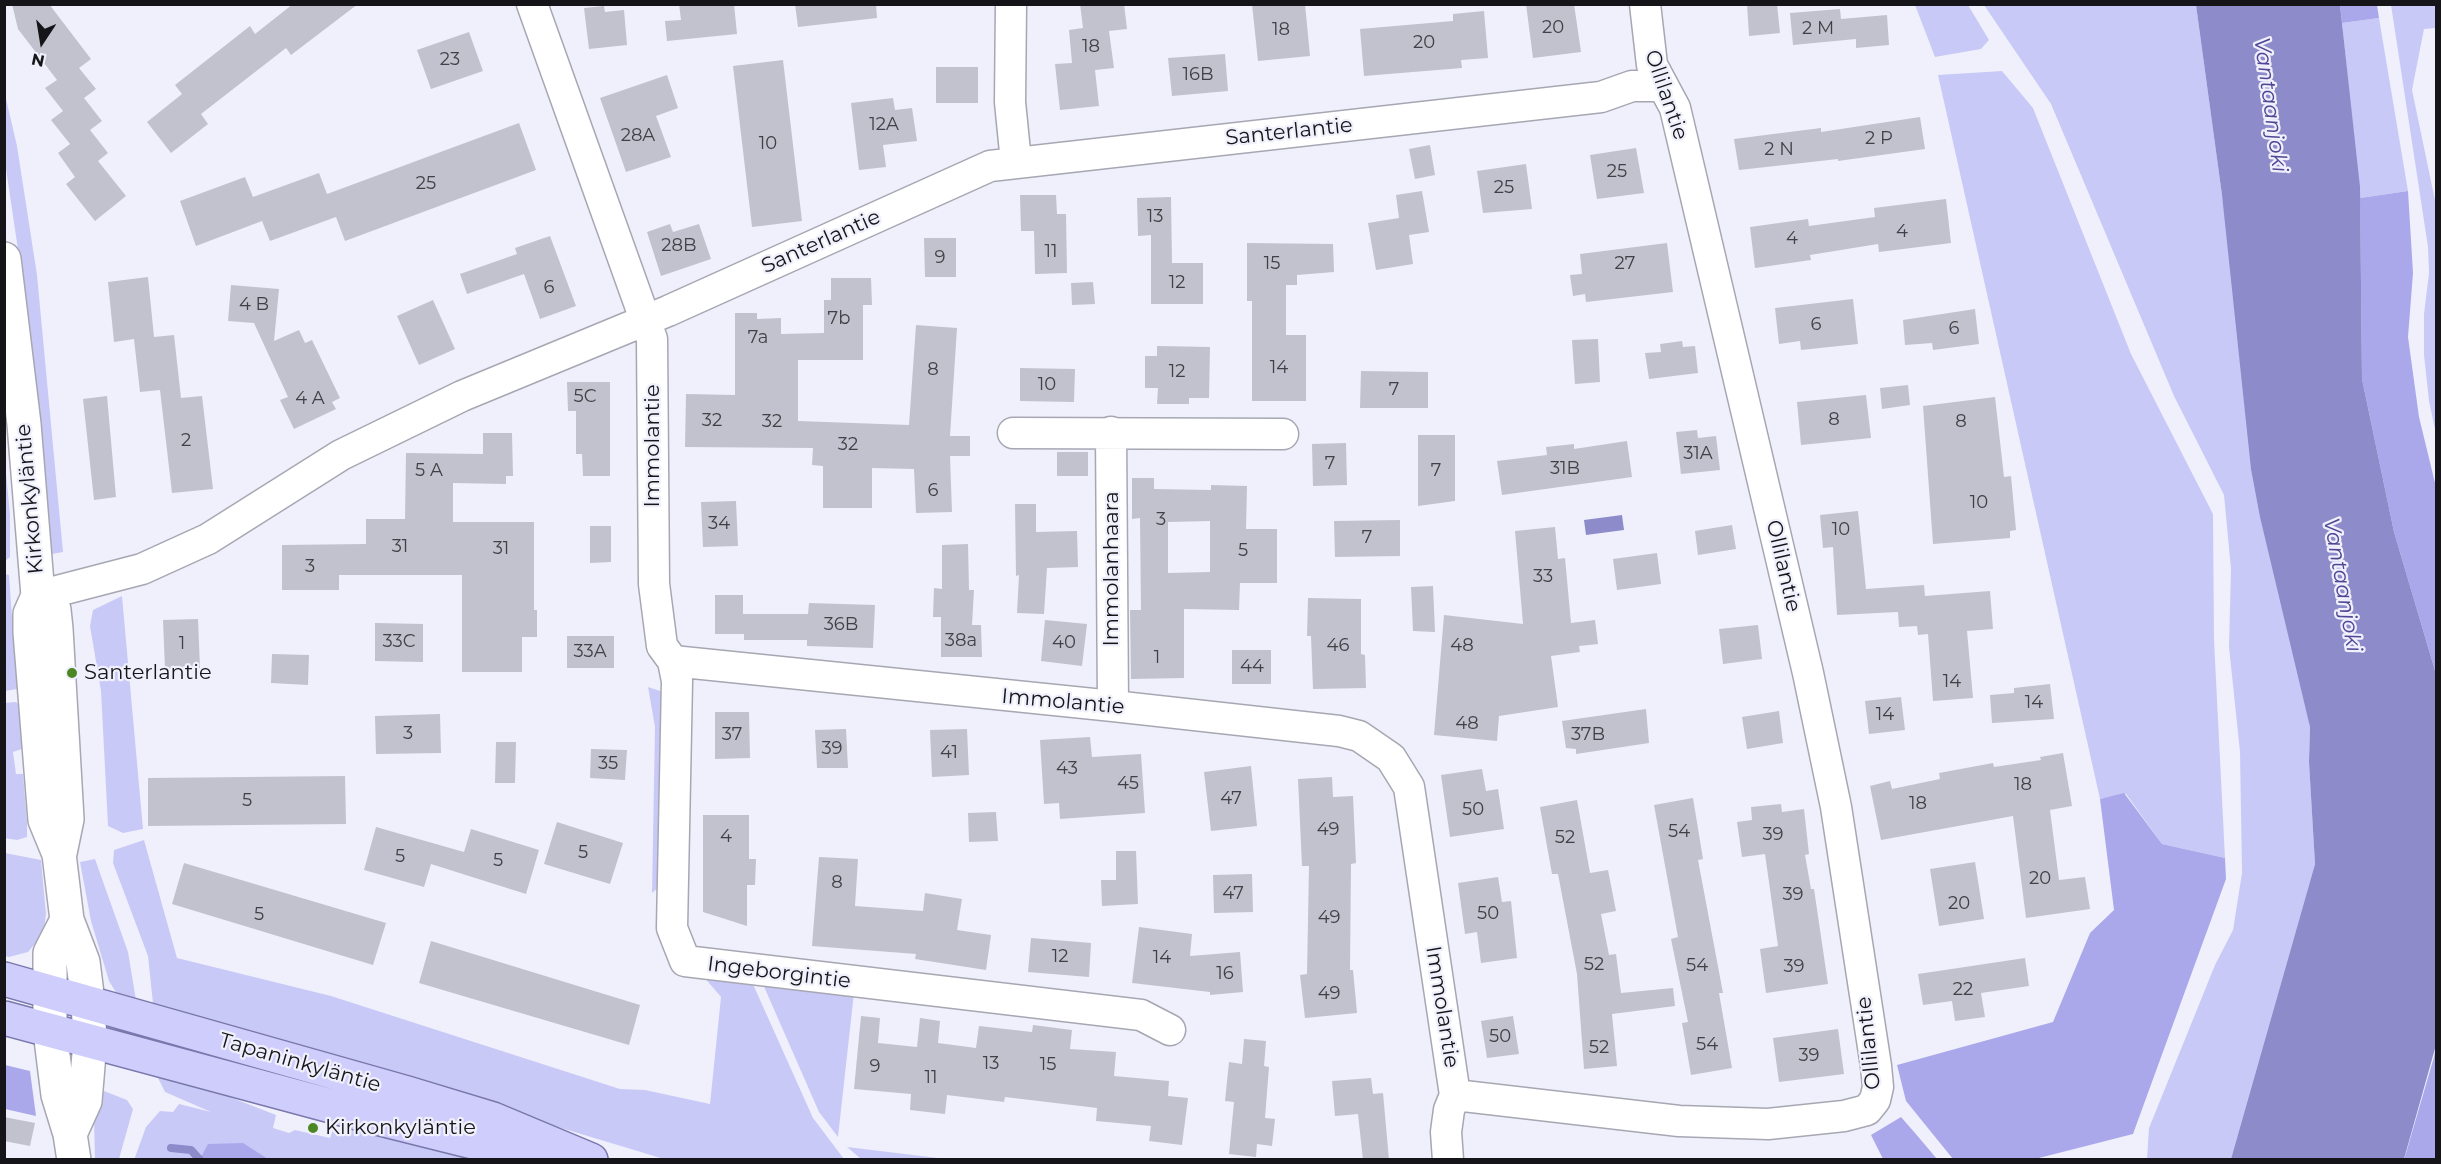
<!DOCTYPE html>
<html>
<head>
<meta charset="utf-8">
<style>
  body { margin:0 }
  #map { position:relative; width:2441px; height:1164px; overflow:hidden; background:#f0f0fc; font-family:Montserrat,sans-serif }
  canvas { display:block }
  .frame { position:absolute; inset:0; border:6px solid #151519; pointer-events:none }
  .north { position:absolute; left:12px; top:12px; width:60px; height:60px; -webkit-text-stroke:4px #f0f0fc; paint-order:stroke; rotate:192deg; font-size:16px; font-weight:700; line-height:24px; text-align:center; color:#151519 }
  .north::after { content:''; display:block; margin:auto; width:21px; height:27px; background:#151519; clip-path:polygon(50% 0,100% 100%,50% 72%,0 100%) }
</style>
</head>
<body>
<div id="map">
<canvas width="2441" height="1164"></canvas>
<div class="frame"></div>
<div class="north">N</div>
</div>
<script>
const ctx = document.querySelector('canvas').getContext('2d');
ctx.lineJoin = 'round';
function fill(path, color) { ctx.fillStyle = color; ctx.fill(path, 'evenodd'); }
const poly = rows => new Path2D(rows.map(r => 'M' + r).join(''));
function trace(path, color, width, dash) { ctx.strokeStyle = color; ctx.lineWidth = width; ctx.lineCap = dash ? 'butt' : 'round'; ctx.setLineDash(dash || []); ctx.stroke(path); }
function drawText(font, color, halo, rows, align = 'center') {
  ctx.font = font + ' Montserrat,sans-serif'; ctx.lineWidth = 4.5; ctx.setLineDash([]); ctx.textBaseline = 'middle'; ctx.strokeStyle = halo; ctx.fillStyle = color; for (const [text, x, y, turn = 0] of rows) {
    ctx.save(); ctx.translate(x, y); ctx.rotate((+turn || 0) * Math.PI / 180); ctx.textAlign = isNaN(turn) ? turn : align; if (halo) ctx.strokeText(text, 0, 0); ctx.fillText(text, 0, 0); ctx.restore();
  }
}
fill(poly([
  [1915,5,1968,5,1989,40,1981,49,1935,57],
  [1984,5,2196,5,2222,195,2310,727,2309,760,2315,864,2231,1159,2147,1159,2149,1128,2215,965,2233,930,2242,873,2240,752,2229,647,2231,569,2224,495,2174,396,2051,104],
  [2391,5,2436,5,2436,28,2424,29,2412,90,2436,205,2436,434,2429,401,2424,355,2424,314,2429,273,2428,247],
  [2379,18,2408,191,2360,198,2342,23],
  [2002,71,2033,108,2131,354,2213,514,2214,640,2225,858,2162,844,2126,794,2100,799,1938,75],
  [4,90,17,146,37,275,63,552,52,554,24,290,5,162],
  [4,452,10,515,10,557,5,561],
  [5,574,9,575,17,689,5,691],
  [122,596,143,829,123,833,108,826,101,691,90,626,93,610],
  [648,687,663,692,665,882,652,893,655,727],
  [15,702,19,704,22,749,13,752,16,774,23,774,27,822,27,837,17,840,4,838,5,703],
  [144,840,177,958,331,996,620,1089,645,1090,710,1104,721,997,703,976,752,982,813,1118,844,1159,664,1159,322,1056,154,1013,148,956,113,863,114,850],
  [5,853,41,860,46,914,44,929,37,941,28,952,9,957,4,956],
  [95,859,128,952,136,1000,117,994,109,981,91,921,80,862],
  [762,982,854,993,838,1137,819,1112],
  [157,1076,194,1083,276,1115,273,1128,289,1133,295,1130,330,1138,333,1129,390,1134,487,1160,134,1160,146,1127,160,1111,173,1112,179,1104,211,1112,165,1092],
  [104,1091,127,1100,133,1109,119,1159,95,1160,94,1118],
  [847,1147,946,1159,861,1159]
]), '#c9c9f7');
fill(poly([
  [2340,5,2377,5,2379,18,2342,23],
  [2408,191,2413,273,2408,337,2419,417,2436,487,2436,674,2394,532,2362,379,2360,198],
  [2124,793,2162,844,2225,858,2226,879,2133,1134,2035,1159,1953,1159,1906,1101,1897,1065,2053,1022,2090,933,2114,910,2100,799],
  [2436,1045,2436,1159,2404,1160,2434,1057],
  [5,1065,30,1071,36,1116,5,1109],
  [1901,1117,1915,1133,1937,1159,1883,1159,1871,1135],
  [243,1143,268,1159,200,1159,208,1144]
]), '#aaa8ea');
fill(poly([
  [2196,5,2340,5,2360,187,2362,379,2394,532,2436,674,2436,1045,2404,1159,2231,1159,2315,864,2309,762,2310,727,2260,517,2251,469,2222,195],
  [1622,515,1624,530,1586,535,1584,520]
]), '#8d8bca');
trace(poly([
  [171,1148,191,1150,200,1160]
]), '#8d8bca', 8);
fill(poly([
  [12,4,49,4,91,59,79,68,96,89,84,98,102,121,90,130,108,153,98,161,126,196,95,221,66,184,75,177,58,153,70,144,51,120,63,111,45,88,57,80,18,29],
  [293,4,358,4,291,55,286,48,201,114,208,124,171,153,147,122,182,94,175,85,250,26,255,34],
  [679,4,734,4,737,34,667,41,665,21,681,20],
  [795,4,876,4,877,18,798,27],
  [1080,4,1124,4,1127,29,1109,31,1114,68,1095,70,1099,106,1060,110,1055,64,1072,63,1069,30,1083,28],
  [1252,4,1305,4,1310,56,1258,61],
  [1526,4,1574,4,1581,52,1533,58],
  [1747,4,1777,4,1780,33,1749,36],
  [604,6,605,12,624,10,627,45,589,49,584,8],
  [1840,9,1841,19,1887,15,1889,45,1856,48,1856,39,1793,45,1790,13],
  [1484,11,1488,58,1461,60,1462,68,1364,76,1360,29,1453,21,1453,14],
  [469,32,483,71,431,89,417,50],
  [1225,54,1228,91,1172,96,1168,58],
  [783,60,802,221,752,227,733,66],
  [936,67,978,67,978,103,936,103],
  [667,75,678,108,656,116,671,157,626,172,600,98],
  [893,98,895,110,912,108,917,141,883,145,886,167,859,170,851,103],
  [1920,117,1925,149,1838,161,1838,159,1739,170,1734,139,1821,128,1821,132],
  [519,123,536,170,345,241,336,217,270,241,262,221,196,246,180,201,245,177,253,197,319,173,327,194],
  [1430,145,1435,175,1415,179,1409,149],
  [1636,148,1644,193,1597,199,1590,155],
  [1526,164,1532,209,1483,213,1477,171],
  [1422,191,1429,232,1409,235,1413,264,1376,270,1368,223,1399,218,1396,195],
  [1020,195,1056,195,1057,214,1066,214,1067,273,1035,274,1034,231,1021,231],
  [1171,197,1172,263,1203,263,1203,304,1151,304,1151,235,1138,236,1137,198],
  [1946,199,1951,243,1879,252,1878,244,1810,255,1811,260,1755,268,1750,227,1808,219,1809,226,1875,217,1874,208],
  [670,224,673,232,699,224,711,259,661,276,647,232],
  [550,236,576,306,540,319,524,274,467,294,460,274,517,254,515,248],
  [924,238,956,238,956,277,925,277],
  [1247,243,1333,244,1334,272,1297,275,1297,285,1286,285,1286,335,1306,335,1306,401,1252,401,1252,301,1247,301],
  [1667,243,1673,292,1586,302,1585,294,1573,296,1570,275,1582,274,1580,254],
  [148,277,154,337,174,335,181,398,202,396,213,489,172,493,160,390,140,392,134,339,114,342,108,282],
  [831,278,871,278,872,305,863,305,863,360,798,360,798,421,909,425,916,325,957,328,950,436,970,436,970,456,950,456,952,512,916,513,914,469,872,468,872,508,823,508,823,466,812,465,813,448,685,447,686,394,735,395,735,313,757,313,757,319,781,318,781,334,824,333,824,300,831,300],
  [1093,282,1095,304,1072,305,1071,283],
  [231,285,279,289,274,341,299,330,305,343,312,340,340,398,332,402,336,409,294,429,280,400,288,397,254,323,228,321],
  [1853,299,1858,344,1801,350,1800,341,1779,344,1775,308],
  [433,300,455,349,419,365,397,316],
  [1975,309,1979,344,1933,350,1932,343,1905,345,1903,320],
  [1598,339,1600,382,1575,384,1572,340],
  [1682,341,1683,347,1695,346,1698,373,1649,379,1645,353,1661,352,1660,344],
  [1157,346,1210,347,1209,398,1189,398,1189,404,1157,404,1158,388,1145,388,1145,356,1157,356],
  [1020,368,1075,369,1074,402,1020,401],
  [1361,371,1428,372,1428,408,1360,408],
  [567,382,610,382,610,476,583,476,582,454,576,454,576,411,568,411],
  [1908,385,1910,405,1882,409,1880,388],
  [1866,395,1871,438,1801,445,1797,402],
  [107,396,116,497,94,500,83,399],
  [1995,397,2004,477,2011,476,2016,530,2010,531,2010,538,1933,544,1923,406],
  [1697,430,1698,438,1716,436,1720,470,1681,474,1676,432],
  [483,433,512,433,513,476,506,476,506,484,453,483,453,522,534,522,534,610,537,610,537,637,522,637,522,672,462,672,462,575,339,575,339,590,282,590,282,545,366,544,366,519,405,519,406,453,483,454],
  [1418,435,1455,435,1455,501,1418,506],
  [1627,441,1632,477,1502,495,1497,461,1547,455,1546,447,1574,444,1574,449],
  [1346,443,1347,485,1313,486,1312,444],
  [1057,452,1088,452,1088,476,1057,476],
  [1132,478,1154,478,1154,489,1211,490,1211,485,1247,486,1246,529,1277,529,1277,583,1240,583,1239,610,1184,609,1184,678,1131,679,1130,610,1141,610,1140,518,1132,519],
  [1210,521,1210,572,1168,573,1168,522],
  [736,501,738,546,703,547,701,502],
  [1015,504,1036,504,1036,532,1077,531,1078,567,1047,568,1044,614,1017,613,1019,575,1016,576],
  [1858,511,1866,589,1924,585,1925,596,1990,591,1993,629,1967,631,1973,698,1933,701,1928,634,1918,635,1917,626,1899,627,1898,612,1837,615,1833,547,1823,548,1820,515],
  [1400,520,1400,556,1335,557,1334,521],
  [1732,525,1736,549,1698,555,1695,531],
  [590,526,611,526,611,562,590,563],
  [1555,527,1558,559,1565,558,1571,623,1595,620,1598,644,1579,646,1580,652,1551,656,1558,707,1499,716,1497,741,1434,735,1444,615,1523,624,1515,531],
  [968,544,969,590,974,590,972,625,981,625,982,657,941,657,941,617,933,617,934,588,942,589,942,545],
  [1657,553,1661,584,1617,590,1613,559],
  [1433,586,1435,632,1413,631,1411,587],
  [715,595,743,595,743,614,808,614,809,603,875,605,873,648,807,646,807,640,744,640,744,634,715,634],
  [1308,598,1361,599,1361,654,1365,655,1366,688,1313,689,1311,636,1307,636],
  [198,619,200,668,165,669,163,620],
  [1045,620,1087,624,1082,666,1041,661],
  [375,623,423,624,423,662,375,661],
  [1758,625,1762,659,1723,664,1719,629],
  [567,636,614,636,614,668,567,668],
  [1232,650,1271,650,1271,684,1232,684],
  [272,654,309,655,308,685,271,683],
  [2050,684,2054,719,1992,723,1990,695,2014,693,2014,688],
  [1901,697,1905,730,1869,734,1865,701],
  [1646,709,1649,743,1576,754,1576,749,1566,748,1562,721],
  [1779,711,1783,743,1747,749,1742,717],
  [715,712,749,712,750,758,715,759],
  [440,714,441,753,376,754,375,716],
  [846,729,848,768,817,768,815,730],
  [967,729,969,775,932,777,930,730],
  [1090,737,1092,757,1141,754,1145,813,1060,819,1059,803,1044,804,1040,740],
  [496,742,516,742,515,783,495,783],
  [591,749,627,750,625,780,590,778],
  [2063,753,2072,806,2050,810,2059,880,2085,877,2090,909,2026,918,2013,816,1881,840,1870,786,1890,781,1892,789,1940,779,1939,773,1993,763,1994,767,2041,760,2040,757],
  [1251,766,1257,826,1211,831,1204,772],
  [1482,769,1486,791,1498,789,1504,829,1450,837,1441,775],
  [345,776,346,824,148,826,148,778],
  [1332,777,1333,797,1353,796,1356,863,1351,864,1350,970,1353,970,1357,1013,1305,1018,1300,975,1307,974,1309,866,1302,866,1298,779],
  [1693,798,1703,859,1698,860,1723,993,1719,993,1732,1068,1691,1075,1682,1023,1688,1022,1671,939,1678,937,1654,805],
  [1577,800,1590,873,1608,870,1616,911,1601,914,1609,955,1616,954,1621,993,1673,988,1675,1006,1612,1014,1617,1066,1584,1069,1577,974,1558,874,1552,874,1540,807],
  [1781,804,1782,812,1804,809,1809,854,1805,855,1811,889,1814,889,1828,984,1766,993,1760,949,1778,946,1765,854,1742,857,1737,822,1752,820,1751,807],
  [996,812,998,841,969,842,968,813],
  [703,815,749,815,749,859,756,859,755,885,747,885,747,926,703,912],
  [557,822,623,843,610,884,544,864],
  [376,827,464,852,471,829,539,850,526,894,431,864,424,887,364,870],
  [1116,851,1136,851,1138,904,1102,906,1101,880,1116,880],
  [819,857,858,859,855,906,923,911,925,893,962,899,957,930,991,935,986,970,915,959,916,954,812,946],
  [1975,862,1984,919,1939,926,1930,869],
  [184,863,386,923,373,965,172,904],
  [1252,874,1253,912,1214,913,1213,875],
  [1498,877,1502,902,1511,901,1517,958,1481,963,1477,932,1465,934,1458,883],
  [1139,927,1192,934,1190,956,1240,952,1243,992,1210,995,1210,992,1132,983],
  [1031,938,1091,943,1089,977,1028,972],
  [431,941,640,1005,629,1045,419,983],
  [2025,958,2029,986,1981,993,1985,1017,1955,1021,1952,1001,1923,1005,1918,974],
  [861,1016,880,1018,878,1043,917,1047,920,1018,940,1021,938,1043,976,1048,979,1026,1032,1032,1033,1025,1072,1030,1070,1049,1116,1052,1114,1076,1169,1081,1168,1096,1188,1098,1182,1145,1149,1141,1151,1126,1096,1121,1097,1108,1005,1097,1004,1102,947,1095,945,1114,910,1110,911,1094,854,1089],
  [1513,1016,1519,1054,1487,1058,1481,1021],
  [1838,1029,1844,1074,1779,1082,1773,1038],
  [1244,1039,1266,1041,1264,1066,1269,1067,1265,1118,1275,1119,1272,1146,1257,1144,1256,1157,1229,1154,1234,1102,1225,1101,1229,1062,1242,1064],
  [1371,1078,1373,1094,1383,1093,1389,1160,1363,1160,1358,1114,1335,1116,1332,1081],
  [4,1117,35,1123,30,1146,4,1141]
]), '#c2c2ce');
const minor = poly([
  [532,4,652,339,654,584,662,646,673,661,677,681,672,928,685,961,1141,1015,1170,1030],
  [1011,4,1010,102,1016,162],
  [1111,432,1113,706],
  [1013,433,1283,434],
  [38,596,142,569,208,539,341,455,462,396,668,311,990,166,1601,97,1632,86,1662,86],
  [673,661,1113,706,1339,731,1359,736,1391,758,1409,787,1455,1095,1679,1121,1768,1124,1844,1116,1867,1110,1875,1100,1878,1087,1876,1066,1836,807,1808,673,1675,108,1652,65,1645,4],
  [1448,1160,1446,1132,1449,1110,1455,1095]
]);
const tertiary = poly([
  [4,259,24,424,38,596,30,614,30,632,45,820,59,854,67,920,83,962,88,1002,90,1042,85,1101,70,1134],
  [38,596,54,610,56,629,67,819,60,853],
  [67,920,50,953,50,1031,58,1095,70,1134,74,1160]
]);
const primary = poly([
  [4,979,407,1093,493,1119,591,1160],
  [4,1018,361,1114,485,1145,546,1156]
]);
trace(minor, '#a7a7b3', 33);
trace(tertiary, '#a7a7b3', 36);
trace(primary, '#7977ab', 36);
trace(minor, '#fff', 30);
trace(tertiary, '#fff', 33);
trace(primary, '#cfcdfc', 33);
for (const [x, y, r, color] of [
  [72,673,6,"#4d8723"],
  [313,1128,6,"#4d8723"]
]) { const dot = new Path2D(); dot.arc(x, y, r, 0, 2 * Math.PI); ctx.fillStyle = color; ctx.fill(dot); trace(dot, '#f0f0fc', 2); }
drawText('18px', '#404046', null, [
  ["20",1553,28],
  ["2 M",1818,29],
  ["18",1281,30],
  ["20",1424,43],
  ["18",1091,47],
  ["23",450,60],
  ["16B",1198,75],
  ["12A",884,125],
  ["28A",638,136],
  ["2 P",1879,139],
  ["10",768,144],
  ["2 N",1779,150],
  ["25",1617,172],
  ["25",426,184],
  ["25",1504,188],
  ["13",1155,217],
  ["4",1902,232],
  ["4",1792,239],
  ["28B",679,246],
  ["11",1051,252],
  ["9",940,258],
  ["15",1272,264],
  ["27",1625,264],
  ["12",1177,283],
  ["6",549,288],
  ["4 B",254,305],
  ["7b",839,319],
  ["6",1816,325],
  ["6",1954,329],
  ["7a",758,338],
  ["14",1279,368],
  ["8",933,370],
  ["12",1177,372],
  ["10",1047,385],
  ["7",1394,390],
  ["5C",585,397],
  ["4 A",310,399],
  ["8",1834,420],
  ["32",712,421],
  ["32",772,422],
  ["8",1961,422],
  ["2",186,441],
  ["32",848,445],
  ["31A",1698,454],
  ["7",1330,464],
  ["31B",1565,469],
  ["5 A",429,471],
  ["7",1436,471],
  ["6",933,491],
  ["10",1979,503],
  ["3",1161,520],
  ["34",719,524],
  ["10",1841,530],
  ["7",1367,538],
  ["31",400,547],
  ["31",501,549],
  ["5",1243,551],
  ["3",310,567],
  ["33",1543,577],
  ["36B",841,625],
  ["38a",961,641],
  ["33C",399,642],
  ["40",1064,643],
  ["1",182,644],
  ["46",1338,646],
  ["48",1462,646],
  ["33A",590,652],
  ["1",1157,658],
  ["44",1252,667],
  ["14",1952,682],
  ["14",2034,703],
  ["14",1885,715],
  ["48",1467,724],
  ["3",408,734],
  ["37",732,735],
  ["37B",1588,735],
  ["39",832,749],
  ["41",949,753],
  ["35",608,764],
  ["43",1067,769],
  ["45",1128,784],
  ["18",2023,785],
  ["47",1231,799],
  ["5",247,801],
  ["18",1918,804],
  ["50",1473,810],
  ["49",1328,830],
  ["54",1679,832],
  ["39",1773,835],
  ["4",726,837],
  ["52",1565,838],
  ["5",583,853],
  ["5",400,857],
  ["5",498,861],
  ["20",2040,879],
  ["8",837,883],
  ["47",1233,894],
  ["39",1793,895],
  ["20",1959,904],
  ["50",1488,914],
  ["5",259,915],
  ["49",1329,918],
  ["12",1060,957],
  ["14",1162,958],
  ["52",1594,965],
  ["54",1697,966],
  ["39",1794,967],
  ["16",1225,974],
  ["22",1963,990],
  ["49",1329,994],
  ["50",1500,1037],
  ["54",1707,1045],
  ["52",1599,1048],
  ["39",1809,1056],
  ["13",991,1064],
  ["15",1048,1065],
  ["9",875,1067],
  ["11",931,1078]
]);
drawText('21px', '#151519', '#f0f0fc', [
  ["Ollilantie",1666,95,71],
  ["Santerlantie",1289,132,-6],
  ["Santerlantie",821,242,-24],
  ["Immolantie",653,446,-90],
  ["Kirkonkyläntie",30,499,-95],
  ["Ollilantie",1783,566,77],
  ["Immolanhaara",1112,569,-90],
  ["Immolantie",1063,702,5],
  ["Ingeborgintie",779,973,7],
  ["Immolantie",1442,1007,81],
  ["Ollilantie",1869,1043,-96],
  ["Tapaninkyläntie",300,1063,16]
]);
drawText('21px', '#151519', '#f0f0fc', [
  ["Santerlantie",84,673],
  ["Kirkonkyläntie",325,1128]
], 'left');
drawText('italic 22px', '#4f4695', '#f0f0fc', [
  ["Vantaanjoki",2270,105,82],
  ["Vantaanjoki",2342,585,80]
]);
</script>
</body>
</html>
